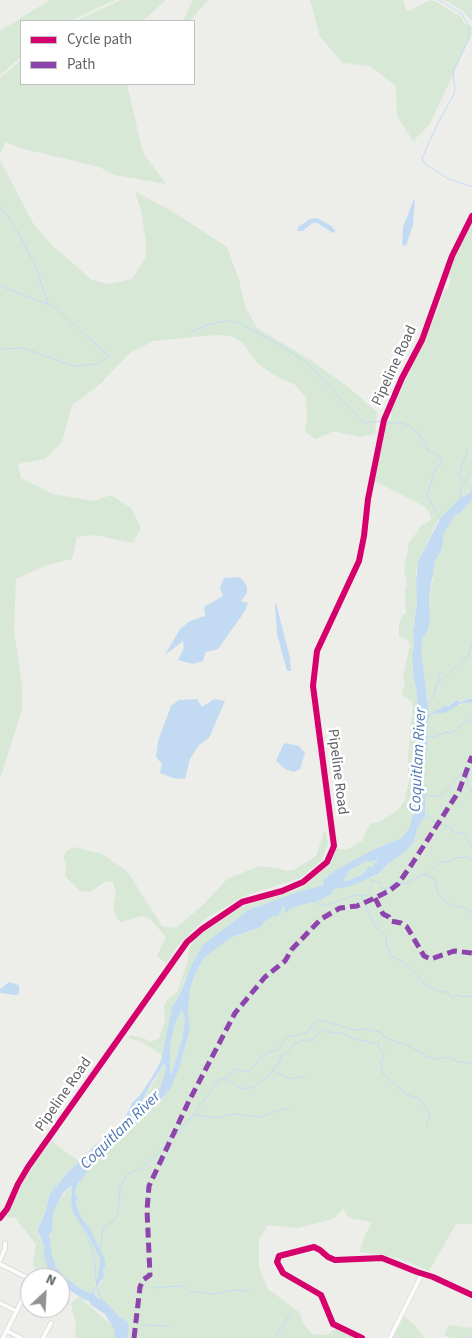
<!DOCTYPE html>
<html>
<head>
<meta charset="utf-8">
<style>
  body { margin:0 }
  #map { position:relative; width:472px; height:1338px; overflow:hidden; background:#edede9; font-family:"Source Sans 3",sans-serif }
  canvas { display:block }
  .legend { position:absolute; left:20px; top:20px; width:175px; height:65px; box-sizing:border-box; background:#fff; border:1px solid #bfc0c2; margin:0; padding:6px 9px; list-style:none; font-size:15px; color:#5f6166 }
  .legend li { display:flex; align-items:center; gap:10px; height:25px }
  .legend b { width:25px; border:1px solid #bfc0c2 }
  .north { position:absolute; left:20px; top:1268px; width:50px; height:50px; box-sizing:border-box; background:#fff; border:1px solid #bfc0c2; border-radius:50%; rotate:25deg; font-size:14px; font-weight:700; line-height:20px; text-align:center; color:#5f6166 }
  .north::after { content:''; display:block; margin:auto; width:18px; height:22px; background:#919294; clip-path:polygon(50% 0,100% 100%,50% 72%,0 100%) }
</style>
</head>
<body>
<div id="map">
<canvas width="472" height="1338"></canvas>
<ul class="legend">
<li><b style="height:6px;background:#d6006c"></b>Cycle path</li>
<li><b style="height:6px;background:#8e44ad"></b>Path</li>
</ul>
<div class="north">N</div>
</div>
<script>
const ctx = document.querySelector('canvas').getContext('2d');
ctx.lineJoin = 'round';
function fill(path, color) { ctx.fillStyle = color; ctx.fill(path, 'evenodd'); }
const poly = rows => new Path2D(rows.map(r => 'M' + r).join(''));
function trace(path, color, width, dash) { ctx.strokeStyle = color; ctx.lineWidth = width; ctx.lineCap = dash ? 'butt' : 'round'; ctx.setLineDash(dash || []); ctx.stroke(path); }
function drawText(font, color, halo, rows, align = 'center') {
  ctx.font = font + ' "Source Sans 3",sans-serif'; ctx.lineWidth = 5; ctx.setLineDash([]); ctx.textBaseline = 'middle'; ctx.strokeStyle = halo; ctx.fillStyle = color; for (const [text, x, y, turn = 0] of rows) {
    ctx.save(); ctx.translate(x, y); ctx.rotate((+turn || 0) * Math.PI / 180); ctx.textAlign = isNaN(turn) ? turn : align; if (halo) ctx.strokeText(text, 0, 0); ctx.fillText(text, 0, 0); ctx.restore();
  }
}
fill(poly([
  [50,0,115,0,82,15,72,21,21,21,21,57,0,75,0,31],
  [121,0,166,0,143,21,76,21],
  [193,0,208,0,190,21,183,21],
  [310,0,403,0,406,9,409,11,430,0,437,2,458,15,462,18,464,23,472,27,472,33,430,124,413,141,397,116,396,86,370,66,343,63,320,37],
  [444,0,472,0,472,21,463,11],
  [21,60,21,84,127,84,143,153,166,184,115,175,99,167,20,148,6,142,0,154,0,78],
  [0,160,34,225,53,246,92,280,109,284,132,279,146,257,146,242,141,211,135,191,173,212,227,247,239,280,245,306,257,328,312,361,347,386,377,412,375,434,359,437,334,431,316,439,305,432,307,417,306,397,294,384,274,375,256,362,243,343,231,336,217,335,153,341,130,353,96,388,72,405,62,442,45,459,18,464,21,478,52,494,93,501,111,495,131,508,141,528,133,543,95,535,77,537,72,559,47,565,16,579,14,631,22,686,22,710,0,779],
  [472,221,472,486,470,493,458,500,445,517,438,520,418,562,416,571,417,604,415,616,415,625,413,627,414,647,412,654,413,673,417,694,418,764,415,786,415,808,411,827,401,838,372,850,336,870,321,886,258,906,236,919,216,935,191,966,189,972,183,983,180,994,174,1003,162,1055,141,1042,128,1038,130,1035,143,1038,151,1042,159,1038,165,1021,164,1006,167,1000,174,995,178,990,187,963,189,949,194,939,241,907,297,890,307,884,331,862,336,849,348,849,362,841,370,824,380,822,398,810,405,800,409,780,411,777,408,772,408,756,413,707,412,701,402,695,402,692,405,684,403,677,410,645,408,640,399,636,399,625,401,617,406,613,405,591,407,583,404,568,409,543,422,525,430,521,431,516,425,507,375,481,386,420,391,419,392,409,436,314,445,289,447,290,451,279,448,277,454,258],
  [472,500,472,698,455,702,429,715,421,648,423,638,428,630,430,615,429,597,433,580,432,576,435,561,442,549,444,533,455,515,459,514],
  [469,702,472,702,472,1224,456,1224,429,1271,398,1258,360,1252,364,1237,372,1222,349,1218,343,1209,333,1219,297,1228,268,1225,259,1239,259,1268,268,1289,299,1312,304,1324,312,1334,327,1335,336,1329,355,1338,127,1338,129,1332,125,1321,93,1293,102,1282,102,1270,99,1247,79,1212,75,1193,77,1185,83,1178,91,1166,99,1160,114,1142,121,1137,148,1111,157,1104,171,1088,179,1069,190,1029,188,1012,190,989,195,974,204,958,230,938,251,931,283,907,289,909,311,901,321,900,331,894,333,890,336,889,351,885,378,875,389,863,405,852,413,844,417,829,421,823,425,797,423,778,427,750,428,720,431,715,440,712,445,713,451,708],
  [324,832,326,833,328,844,321,861,300,878,244,896,206,918,179,944,166,963,157,956,166,937,150,919,142,916,121,922,116,917,113,906,116,894,113,882,109,881,103,883,90,892,80,891,65,876,66,865,63,857,67,851,74,847,102,854,127,871,162,926,176,928,204,904,227,879,259,866,278,868,286,871,294,870,316,856],
  [377,860,373,867,368,867,362,875,343,882,350,870,354,867,366,861],
  [182,1010,185,1019,182,1040,172,1072,170,1074,170,1045,175,1024],
  [164,1064,166,1067,161,1086,147,1103,138,1109],
  [51,1141,79,1161,67,1173,50,1194,45,1213,37,1228,38,1235,44,1246,44,1258,55,1278,37,1278,34,1276,36,1271,33,1264,36,1244,15,1218,6,1217,27,1175],
  [72,1185,71,1203,73,1213,84,1228,100,1258,98,1278,95,1283,96,1287,91,1293,84,1291,63,1276,56,1267,52,1255,49,1233,52,1230,53,1212,57,1203],
  [79,1297,115,1328,116,1338,75,1338,76,1325,71,1303],
  [404,1317,415,1325,424,1338,393,1338],
  [449,1325,467,1328,472,1327,472,1338,451,1338,444,1335]
]), '#d8e8d7');
fill(poly([
  [414,199,415,199,413,225,406,246,402,245,403,227],
  [317,218,330,225,335,230,335,232,333,233,317,223,312,223,303,231,297,231,298,227,310,219],
  [472,486,472,500,459,514,455,515,444,533,442,549,435,561,429,597,430,622,428,630,423,638,421,649,429,715,444,706,449,706,457,700,460,702,472,698,472,702,460,704,445,713,437,713,431,715,428,720,427,750,423,778,425,797,425,816,417,829,414,842,405,852,389,863,378,874,351,886,336,889,333,890,331,894,321,900,297,906,290,909,287,913,284,911,285,907,283,907,278,916,273,916,266,921,264,921,263,925,258,928,230,938,204,958,195,974,190,989,188,1012,190,1029,179,1069,171,1088,154,1107,148,1111,121,1137,114,1142,99,1160,91,1166,83,1178,77,1185,75,1194,78,1198,76,1202,79,1212,83,1220,89,1227,105,1260,105,1267,103,1270,104,1276,93,1293,98,1298,103,1300,121,1318,128,1322,129,1332,127,1338,115,1338,115,1331,105,1314,91,1305,89,1301,85,1300,63,1286,60,1283,60,1278,55,1278,47,1266,44,1257,44,1246,37,1230,45,1213,50,1194,67,1173,86,1155,94,1146,119,1127,124,1120,132,1103,141,1094,154,1074,161,1060,172,1007,180,994,191,966,203,945,248,910,298,892,321,886,324,884,323,880,336,870,372,850,401,838,409,829,415,808,415,786,418,764,417,694,413,673,412,654,414,647,413,627,415,625,415,616,417,604,416,581,418,562,440,519,458,500,470,493],
  [374,860,378,861,373,864,373,867,368,867,362,875,343,882,350,870,366,861,371,862],
  [182,1010,185,1019,182,1040,172,1072,170,1074,170,1045,175,1024],
  [164,1064,166,1067,161,1086,147,1103,138,1109,152,1082],
  [72,1185,71,1203,73,1213,84,1228,100,1258,98,1278,96,1281,96,1287,91,1293,84,1291,63,1276,56,1267,52,1255,49,1234,52,1232,53,1212,63,1193],
  [240,577,247,586,247,593,241,601,248,603,245,611,218,649,206,652,203,661,193,664,178,660,184,648,183,641,165,655,180,629,190,621,205,616,204,607,223,596,220,587,224,578],
  [276,603,290,658,291,671,287,671,277,634,275,604],
  [197,699,202,707,214,699,225,701,209,738,199,745,190,759,185,779,173,778,160,773,162,764,156,757,158,741,171,706,179,700],
  [284,743,299,746,305,753,300,769,294,772,285,769,276,761],
  [9,982,19,985,19,994,16,995,0,993,0,989]
]), '#c2dbf3');
trace(poly([
  [439,0,462,14,469,27,469,39,454,69,453,78,455,87,454,94,438,123,422,158,425,164,447,178,472,187],
  [0,207,9,217,35,264,48,304],
  [0,286,53,306,109,356,97,364,73,366,24,348,0,349],
  [191,332,210,324,227,321,239,323,282,346,308,364,364,423,381,421],
  [385,423,402,423,409,426,419,434,422,440,427,446,428,451,433,452,440,458,442,464,438,466,434,473,427,496,441,520],
  [464,480,460,478,460,470,468,450],
  [460,501,461,487,472,471],
  [438,682,439,673],
  [428,704,433,697,437,684,468,656,472,644],
  [428,737,434,737,446,732,452,733,468,720,472,720],
  [425,795,432,797,439,796,448,789,465,769,468,773,467,784,471,788,472,793],
  [425,816,429,816,433,821,451,828,453,832,464,834,472,848],
  [426,875,435,879,438,894,447,903,454,906,462,907,472,913],
  [369,877,372,881,380,883,382,888,387,889,395,882,406,884,423,874,427,874,439,862,448,862,456,858,464,857,470,858,472,861],
  [361,896,375,926,386,936,386,945,392,957,403,962,418,976,425,985,434,989,441,992,448,992,449,995,453,997,458,995,463,997,472,996],
  [311,901,325,906,356,895,366,896,372,887],
  [272,1070,290,1079,306,1076],
  [226,1079,241,1088,246,1089,253,1087,267,1077,279,1062,282,1055,288,1052,294,1044,303,1040,313,1040,323,1029,333,1033,339,1032,357,1040,367,1041,370,1043,378,1043,379,1048,384,1053,381,1064,383,1074,406,1094,419,1099,424,1104,425,1108,430,1113,426,1125],
  [194,1115,217,1118,233,1114,260,1117,279,1110,290,1108],
  [78,1219,91,1245,95,1263,96,1282],
  [100,1249,103,1228,114,1220,118,1213,120,1188,128,1174,142,1168,160,1151,166,1143,177,1134,184,1124,194,1115,200,1105,219,1080,227,1078,235,1069,250,1072,262,1056,272,1051,279,1050,283,1042,287,1037,307,1033,315,1022,320,1020,332,1023,353,1030,364,1029,380,1032,382,1035,393,1041,407,1045,426,1056,436,1059,448,1057,459,1062,472,1063],
  [97,1288,102,1300],
  [154,1288,178,1286,184,1287,189,1292,201,1292,212,1294,236,1290,248,1291],
  [141,1325,169,1326],
  [275,1338,290,1313]
]), '#c2dbf3', 1);
const minor = poly([
  [0,1218,7,1209,18,1184,28,1167,187,942,202,929,242,902,282,891,303,882,327,862,334,846,313,686,317,651,359,561,364,536,368,499,384,420,402,378,422,340,452,256,472,216],
  [0,1260,5,1249,5,1243],
  [0,1264,30,1279],
  [60,1294,64,1299],
  [0,1303,16,1311],
  [7,1331,21,1338],
  [3,1338,30,1284],
  [43,1338,51,1323],
  [362,1338,333,1324,321,1295,283,1273,277,1262,279,1256,314,1247,320,1250,328,1257,335,1260,382,1258,417,1272,433,1277,472,1295],
  [390,1338,422,1274]
]);
trace(minor, '#cbcbca', 5);
trace(minor, '#fcfcfc', 4);
trace(poly([
  [375,898,383,914,389,917,391,921,401,923,407,927,424,956,431,959,454,951,472,953],
  [134,1338,140,1287,143,1280,150,1275,147,1210,149,1186,188,1103,235,1013,265,977,285,961,292,949,321,919,340,908,357,906,375,898,389,891,398,884,412,864,459,791,472,756]
]), '#8e44ad', 5, [10, 5]);
trace(poly([
  [0,1218,7,1209,18,1184,28,1167,187,942,202,929,242,902,282,891,303,882,327,862,334,846,313,686,317,651,359,561,364,536,368,499,384,420,402,378,422,340,452,256,472,216],
  [362,1338,333,1324,321,1295,283,1273,277,1262,279,1256,314,1247,320,1250,328,1257,335,1260,382,1258,417,1272,433,1277,472,1295]
]), '#d6006c', 6);
drawText('15px', '#5f6166', '#fff', [
  ["Pipeline Road",395,366,-65],
  ["Pipeline Road",337,772,83],
  ["Pipeline Road",64,1095,-55]
]);
drawText('italic 16px', '#5078b1', '#fff', [
  ["Coquitlam River",419,760,-87],
  ["Coquitlam River",121,1131,-44]
]);
</script>
</body>
</html>
